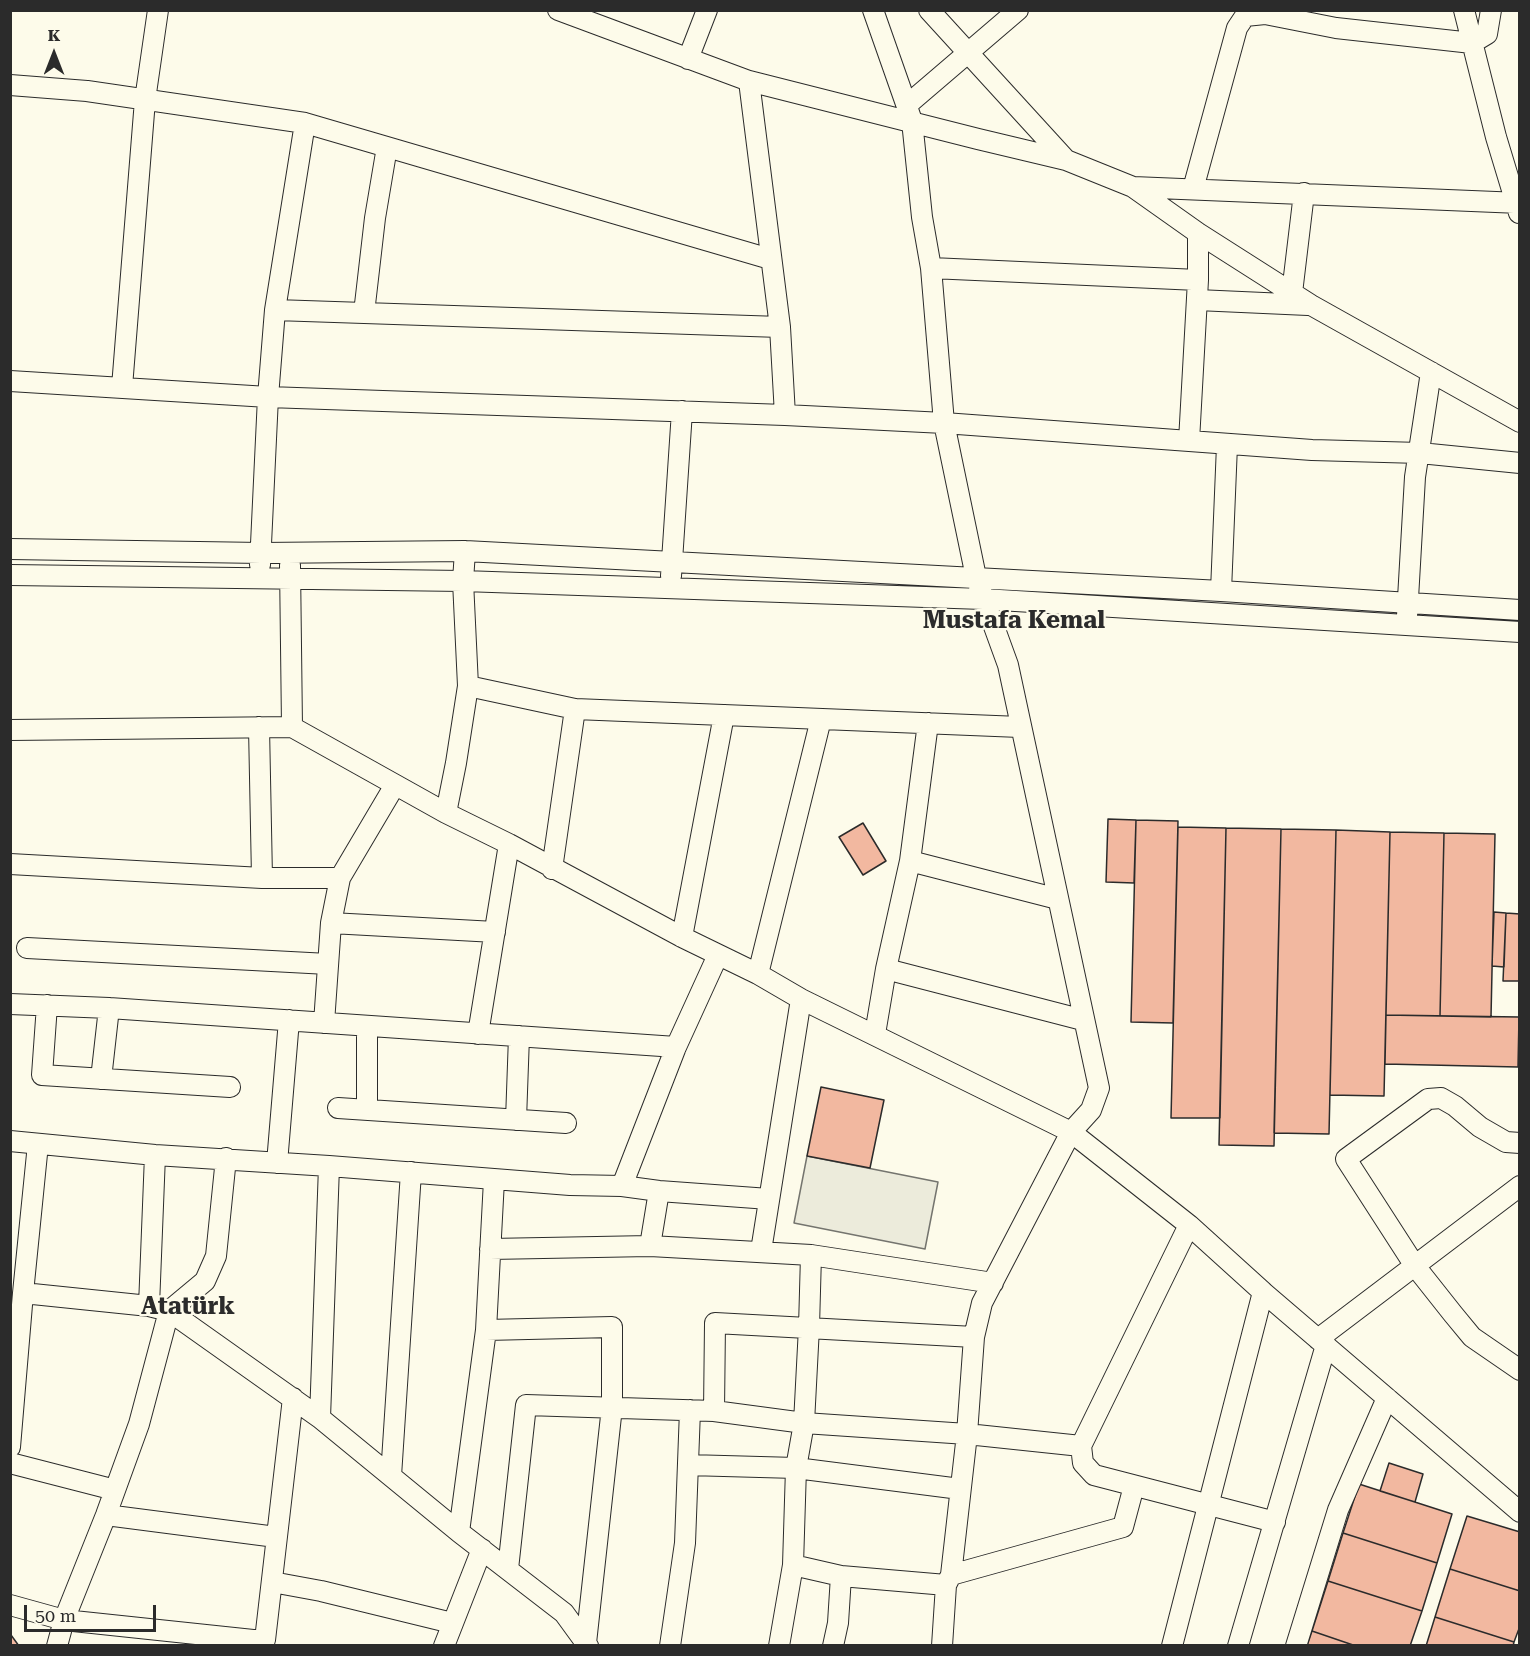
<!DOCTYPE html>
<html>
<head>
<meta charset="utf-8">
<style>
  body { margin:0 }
  #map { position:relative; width:1530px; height:1656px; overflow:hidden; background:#fdfbea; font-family:"Roboto Serif",serif }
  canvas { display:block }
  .frame { position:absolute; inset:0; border:12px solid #2b2b2b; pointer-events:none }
  .north { position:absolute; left:24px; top:24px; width:60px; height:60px; -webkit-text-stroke:4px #fdfbea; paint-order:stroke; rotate:0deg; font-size:16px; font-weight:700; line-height:24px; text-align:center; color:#2b2b2b }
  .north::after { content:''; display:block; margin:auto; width:21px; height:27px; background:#2b2b2b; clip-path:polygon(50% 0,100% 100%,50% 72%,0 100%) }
  .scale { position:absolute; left:24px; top:1605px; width:132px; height:27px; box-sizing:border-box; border:3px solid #2b2b2b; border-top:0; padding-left:8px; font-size:18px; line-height:21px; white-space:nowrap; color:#2b2b2b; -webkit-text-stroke:4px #fdfbea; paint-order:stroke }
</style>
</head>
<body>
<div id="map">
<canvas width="1530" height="1656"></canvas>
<div class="frame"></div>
<div class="north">K</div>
<div class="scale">50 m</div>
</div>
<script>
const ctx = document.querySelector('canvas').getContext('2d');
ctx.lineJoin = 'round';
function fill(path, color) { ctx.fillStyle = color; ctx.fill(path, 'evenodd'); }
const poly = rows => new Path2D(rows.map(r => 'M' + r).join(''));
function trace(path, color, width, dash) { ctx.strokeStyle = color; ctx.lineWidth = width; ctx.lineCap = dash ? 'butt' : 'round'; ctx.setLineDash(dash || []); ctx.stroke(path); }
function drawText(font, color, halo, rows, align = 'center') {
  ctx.font = font + ' "Roboto Serif",serif'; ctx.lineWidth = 4.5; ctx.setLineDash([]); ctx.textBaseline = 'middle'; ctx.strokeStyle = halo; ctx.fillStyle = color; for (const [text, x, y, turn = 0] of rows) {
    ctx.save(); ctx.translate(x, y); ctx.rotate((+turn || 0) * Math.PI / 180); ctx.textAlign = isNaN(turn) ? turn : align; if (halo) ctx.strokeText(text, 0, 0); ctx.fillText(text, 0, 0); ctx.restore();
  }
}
const green = poly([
  [807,1156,938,1182,925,1249,794,1223,807,1156]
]);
fill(green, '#ecebdb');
trace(green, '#74746e', 1.5);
const building = poly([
  [1108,819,1136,820,1134,883,1106,882,1108,819],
  [1136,820,1178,821,1173,1023,1131,1022,1136,820],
  [863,823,886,861,863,875,839,837,863,823],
  [1178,827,1226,828,1220,1118,1171,1118,1178,827],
  [1226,828,1281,829,1274,1146,1219,1145,1226,828],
  [1281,829,1336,830,1329,1134,1274,1133,1281,829],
  [1336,830,1390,832,1384,1096,1330,1095,1336,830],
  [1390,832,1444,833,1440,1016,1386,1015,1390,832],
  [1444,833,1495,834,1491,1017,1440,1016,1444,833],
  [1494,912,1506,913,1504,967,1492,966,1494,912],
  [1506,913,1520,914,1520,981,1503,981,1506,913],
  [1386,1015,1519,1017,1518,1067,1385,1064,1386,1015],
  [821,1087,884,1100,870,1168,807,1156,821,1087],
  [1389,1463,1423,1474,1415,1502,1380,1491,1389,1463],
  [1359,1484,1452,1514,1437,1563,1343,1533,1359,1484],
  [1467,1516,1520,1532,1520,1591,1450,1569,1467,1516],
  [1343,1533,1437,1563,1422,1611,1328,1581,1343,1533],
  [1450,1569,1520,1591,1520,1626,1514,1642,1435,1617,1450,1569],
  [1328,1581,1422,1611,1410,1646,1356,1646,1312,1631,1328,1581],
  [1435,1617,1514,1642,1513,1646,1426,1646,1435,1617],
  [1312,1631,1356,1646,1307,1646,1312,1631],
  [11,1635,19,1646,10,1646,11,1635]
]);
fill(building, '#f2b8a0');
trace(building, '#2b2b2b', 1.5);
const minor = poly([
  [558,10,749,81,978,139,1066,160,1133,187,1198,233,1311,305,1520,422],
  [873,10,912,121,922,217,931,268,944,423,976,577,1008,665,1099,1088,1091,1110,1071,1132,982,1303,974,1337,967,1434,951,1575,946,1585,942,1646],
  [929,10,1066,160],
  [1464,10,1496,137,1519,213],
  [688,59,707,10],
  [749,81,780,327,785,415],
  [10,85,87,91,305,123,770,259],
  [907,105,1018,10],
  [1133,187,1520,203],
  [1193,189,1237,28,1245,16,1265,14,1336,28,1472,43,1487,34,1491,10],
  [931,268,1198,280],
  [1292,293,1304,193],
  [1197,300,1308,305],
  [275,310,780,327],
  [364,313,375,218,387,147],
  [10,381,268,397,785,415,944,423,1312,450,1420,453,1520,463],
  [122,387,145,100,158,10],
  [1189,441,1198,280,1198,233],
  [10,549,261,553,465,551,1221,591,1520,610],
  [260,565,268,397,275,310,305,123],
  [10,575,463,581,983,599,1520,632],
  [671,576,682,411],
  [1221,591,1227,445],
  [1407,616,1415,477,1431,372],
  [468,686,575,709,1020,727],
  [259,727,262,878],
  [292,727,446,813,509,844,682,937,758,974,801,999,1071,1132,1189,1225,1263,1292,1520,1512],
  [10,730,292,727,290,565],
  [446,813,456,763,468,686,463,581,465,551],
  [910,861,1058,899],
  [10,864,262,878,340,878],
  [552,869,575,709],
  [331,923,495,932],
  [682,937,724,715],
  [27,948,328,964],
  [886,969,1083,1020],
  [758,974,821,719],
  [10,1004,109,1008,676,1047],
  [47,1005,42,1075,230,1087],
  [324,1023,331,923,340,878,395,785],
  [367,1026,367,1110],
  [478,1034,509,844],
  [875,1034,886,969,910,861,928,723],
  [101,1079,109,1008],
  [338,1108,566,1123],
  [516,1120,519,1036],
  [10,1141,155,1155,329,1166,570,1185,622,1186,659,1191,769,1199],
  [1520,1143,1506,1142,1480,1127,1455,1106,1441,1098,1428,1099,1346,1159,1415,1266,1453,1314,1472,1337,1520,1370],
  [277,1163,289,1020],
  [622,1186,676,1047,718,955],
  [659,1191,650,1246,811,1255,993,1283],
  [1189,1225,1081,1446,1083,1463,1094,1475,1275,1522],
  [490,1249,650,1246],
  [761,1251,801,999],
  [23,1293,149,1306,169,1311,320,1418,459,1532,564,1613,588,1646],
  [149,1306,155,1155],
  [486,1330,612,1327,612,1407,586,1643],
  [1318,1339,1520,1186],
  [714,1411,715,1323,974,1337],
  [320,1418,329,1166],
  [10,1447,23,1293,38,1144],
  [10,1463,115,1490],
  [688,1465,796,1468,960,1489],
  [391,1476,411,1172],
  [106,1515,276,1537],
  [459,1532,486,1330,494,1180],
  [793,1565,841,1576,946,1585],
  [508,1569,526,1405,714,1411,804,1423,967,1434,1081,1446],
  [951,1575,1123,1527,1134,1486],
  [272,1582,321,1591,452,1623],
  [10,1605,64,1620,253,1640],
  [57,1646,64,1620,106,1515,139,1424,169,1311,205,1281,216,1256,226,1158],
  [252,1646,253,1640,265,1640,293,1398],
  [444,1646,482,1549],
  [670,1646,685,1543,690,1410],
  [779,1646,793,1565,796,1468,804,1423,809,1327,811,1255],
  [833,1646,838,1623,841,1576],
  [1172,1646,1263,1292],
  [1238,1646,1326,1345],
  [1296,1646,1338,1510,1387,1398]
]);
trace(minor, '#2b2b2b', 22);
trace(minor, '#fdfbea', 20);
drawText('bold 24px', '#2b2b2b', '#fdfbea', [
  ["Mustafa Kemal",1014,621],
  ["Atatürk",188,1307]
]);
</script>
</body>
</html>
